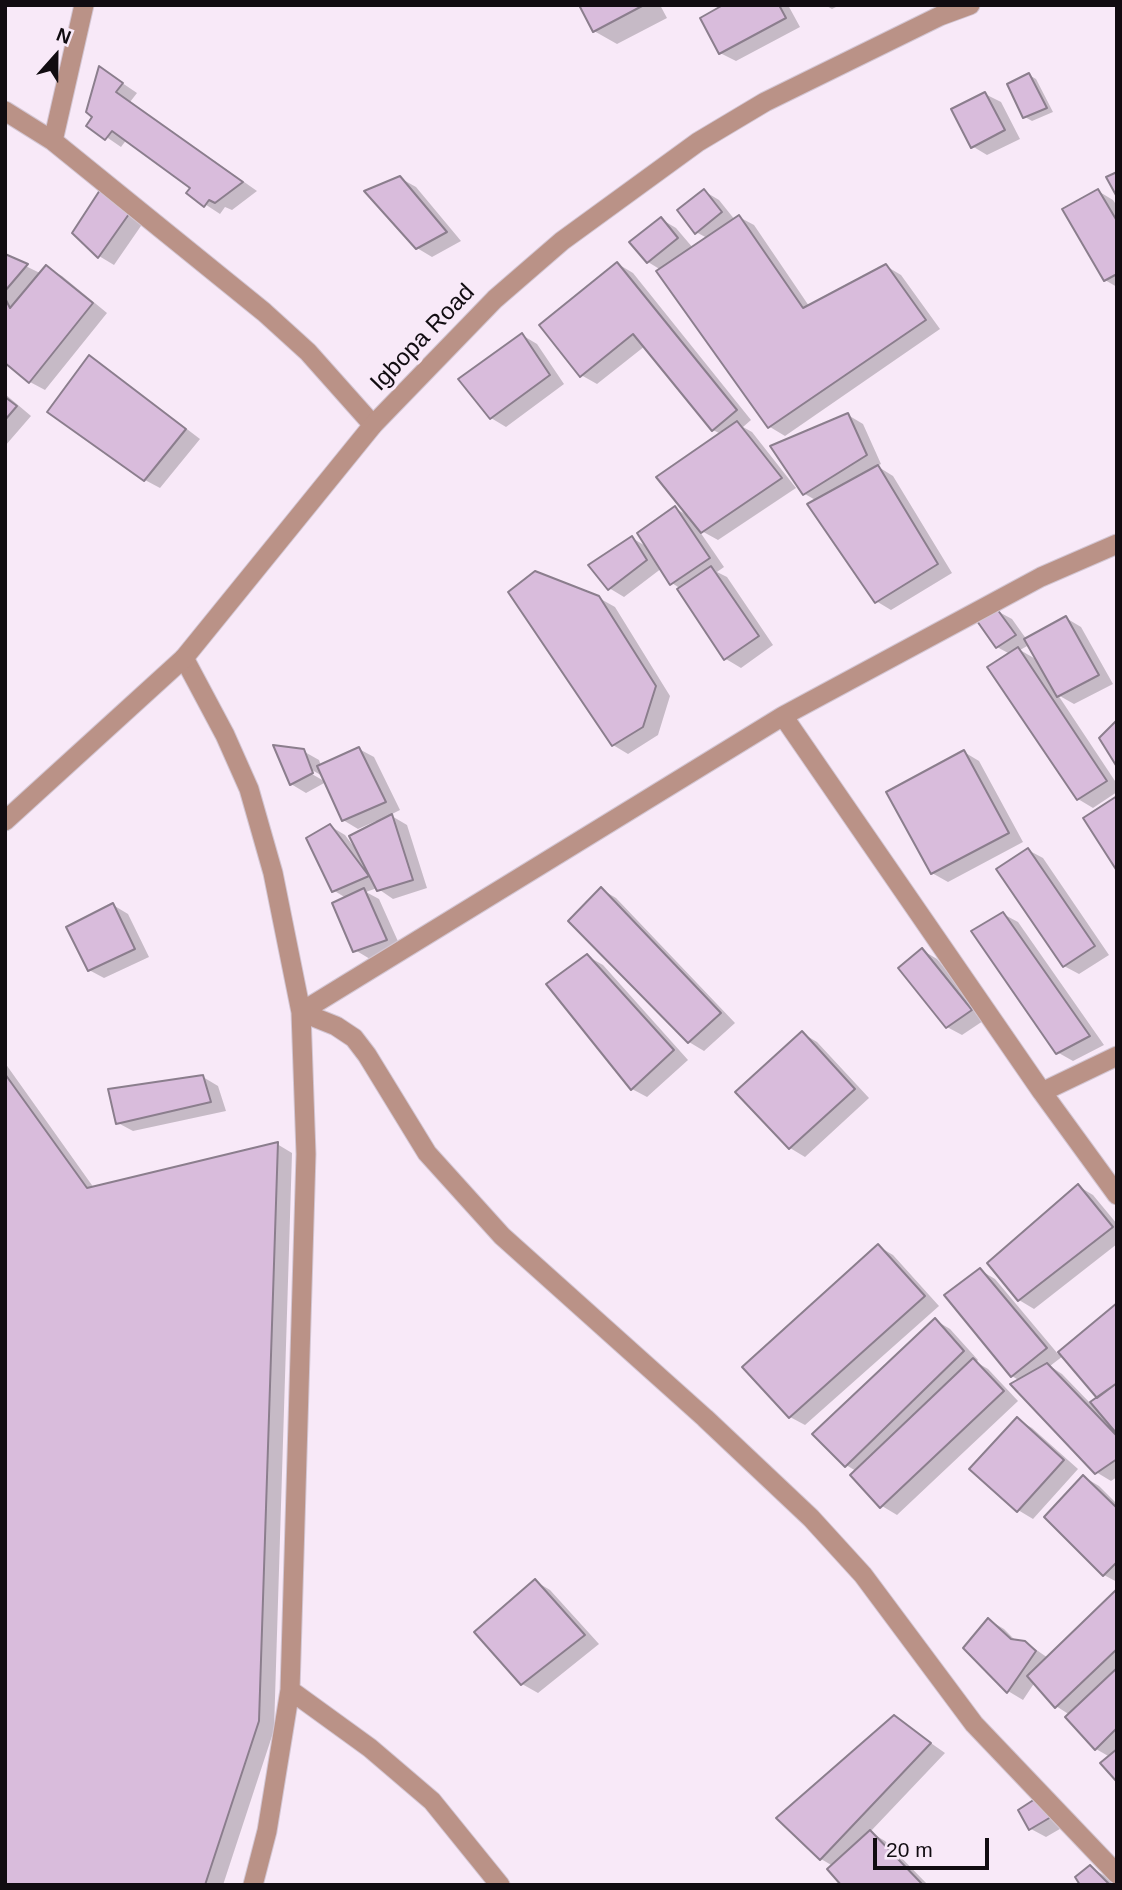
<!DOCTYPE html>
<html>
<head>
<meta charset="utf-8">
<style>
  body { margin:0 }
  #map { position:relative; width:1122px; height:1890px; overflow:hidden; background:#f8e9f8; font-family:Helvetica,sans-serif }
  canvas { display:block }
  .frame { position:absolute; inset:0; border:7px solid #110c11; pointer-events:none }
  .north { position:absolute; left:21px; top:21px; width:70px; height:70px; -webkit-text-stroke:5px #f8e9f8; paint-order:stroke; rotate:21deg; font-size:19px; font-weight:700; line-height:28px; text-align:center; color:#110c11 }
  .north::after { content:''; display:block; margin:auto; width:24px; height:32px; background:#110c11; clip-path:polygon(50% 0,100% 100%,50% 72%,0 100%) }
  .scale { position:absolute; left:873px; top:1838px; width:116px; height:32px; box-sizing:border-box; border:4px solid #110c11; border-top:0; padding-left:9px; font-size:21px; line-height:24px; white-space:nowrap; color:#110c11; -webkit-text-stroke:5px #f8e9f8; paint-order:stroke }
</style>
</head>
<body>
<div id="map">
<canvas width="1122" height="1890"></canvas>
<div class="frame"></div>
<div class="north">N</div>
<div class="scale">20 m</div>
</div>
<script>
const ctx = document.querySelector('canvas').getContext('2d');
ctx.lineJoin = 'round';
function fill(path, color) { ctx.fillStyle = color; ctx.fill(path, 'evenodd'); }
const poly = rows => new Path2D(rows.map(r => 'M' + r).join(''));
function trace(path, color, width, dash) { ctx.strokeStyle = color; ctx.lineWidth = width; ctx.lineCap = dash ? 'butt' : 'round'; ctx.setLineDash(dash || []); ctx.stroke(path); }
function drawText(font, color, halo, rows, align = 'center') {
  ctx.font = font + ' Helvetica,sans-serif'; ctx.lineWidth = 7; ctx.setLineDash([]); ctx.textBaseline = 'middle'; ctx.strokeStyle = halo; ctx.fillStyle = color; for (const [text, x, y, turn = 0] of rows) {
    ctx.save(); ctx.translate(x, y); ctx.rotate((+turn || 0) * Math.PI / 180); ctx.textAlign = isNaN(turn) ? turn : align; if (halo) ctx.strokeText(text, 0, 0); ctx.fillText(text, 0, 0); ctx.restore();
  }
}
fill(poly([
  [581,5,660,5,667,18,617,44,594,31],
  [727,5,788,5,800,27,736,61,720,53],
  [825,5,840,5,832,9],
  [100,68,137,93,130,102,257,191,232,210,225,207,220,214,188,193,192,188,127,139,121,147,89,125,95,117],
  [1029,75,1036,79,1053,112,1032,121,1025,117],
  [985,94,1001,102,1020,139,987,155,972,146],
  [400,178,416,187,461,241,432,257,417,248],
  [704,191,719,200,735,220,739,217,754,225,809,306,886,266,901,275,940,329,785,436,770,427,659,271,661,270,648,262,661,219,676,228,693,248,707,238,696,232],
  [1098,191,1113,200,1117,206,1117,287,1105,280],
  [115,201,143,223,114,265,99,256,74,233],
  [5,256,42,274,47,268,62,276,107,313,45,390,30,382,5,361],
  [618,264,633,273,751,420,743,427,752,432,796,488,718,540,698,529,724,567,717,572,727,577,773,645,741,668,726,659,679,590,681,589,672,583,662,568,624,597,609,588,632,538,649,548,675,508,690,517,721,434,713,430,645,346,597,384,581,375],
  [522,335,537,344,564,384,506,427,491,418],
  [89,357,104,366,200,439,160,488,145,480],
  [5,394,31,416,5,446],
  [848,415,863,424,881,464,877,466,893,476,952,573,891,610,876,601,817,501,805,494],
  [599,598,615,607,670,696,658,735,628,754,613,745],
  [997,611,1012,619,1027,640,1066,618,1081,627,1113,684,1074,704,1058,695,1117,784,1117,792,1093,808,1078,799,990,667,1010,654,997,647],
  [1029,645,1039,661,1020,650],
  [359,749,374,757,400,810,390,815,407,825,427,888,393,899,377,888,366,892,379,899,401,948,370,959,355,950,346,898,333,890,330,826,345,835,354,847,377,824,376,821,358,829,343,820,326,782,306,793,291,784,303,751,319,760,321,766],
  [307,767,324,777,324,781,305,770],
  [964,752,979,761,1023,842,948,882,932,873],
  [1028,850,1043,858,1109,955,1079,974,1064,966],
  [601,889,616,898,735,1023,704,1051,689,1042,570,921],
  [113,905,128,914,149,957,104,978,89,970],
  [1003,914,1018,922,1104,1045,1073,1061,1057,1052],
  [922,950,937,959,986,1019,962,1035,947,1027],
  [587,956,603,965,688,1060,647,1097,632,1089],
  [802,1033,817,1042,869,1098,805,1157,790,1148],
  [5,1063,94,1188,277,1144,292,1153,274,1730,223,1885,5,1885],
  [203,1077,218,1086,226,1111,133,1131,118,1123],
  [1078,1186,1093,1195,1117,1224,1117,1244,1034,1309,1019,1300],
  [878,1246,893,1255,939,1306,805,1425,790,1417],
  [980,1270,995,1279,1058,1354,1117,1305,1117,1477,1111,1481,1096,1472,1020,1381,1012,1376],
  [1063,1356,1099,1399,1090,1403,1062,1374,1050,1366],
  [935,1320,950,1329,978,1360,976,1362,988,1369,1018,1401,897,1515,882,1506,856,1471,846,1465],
  [1017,1419,1032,1428,1078,1469,1033,1519,1018,1510],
  [1084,1477,1099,1486,1117,1504,1117,1582,1104,1575],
  [535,1581,550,1590,599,1644,538,1693,522,1684],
  [1117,1591,1117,1780,1110,1757,1096,1749,1070,1715,1056,1706,1035,1682,1023,1700,1008,1691,989,1620,1004,1629,1017,1642,1025,1642,1048,1658],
  [894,1717,945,1753,870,1832,885,1841,928,1885,843,1885,833,1866,821,1859],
  [1035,1801,1065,1826,1046,1837,1031,1829],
  [1090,1867,1105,1876,1114,1885,1082,1885]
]), '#0003');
const building = poly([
  [579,5,644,5,593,32,579,5],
  [723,5,779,5,786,18,719,54,700,18,723,5],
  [99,66,123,83,116,92,243,182,215,203,209,200,204,207,186,193,190,188,112,131,105,140,86,126,92,117,86,112,99,66],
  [1029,73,1047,108,1023,118,1007,84,1029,73],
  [985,92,1005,130,971,148,951,109,985,92],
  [1117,172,1117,197,1106,177,1117,172],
  [400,176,447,232,416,249,364,191,400,176],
  [704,189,722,212,695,234,677,210,704,189],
  [1098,189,1117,221,1117,274,1104,281,1062,209,1098,189],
  [100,190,129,214,98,258,72,233,100,190],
  [739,215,803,308,886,264,926,320,768,428,656,271,739,215],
  [661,217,678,238,647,263,629,242,661,217],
  [5,254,28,264,5,291,5,254],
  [617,262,737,410,712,431,633,334,580,377,539,325,617,262],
  [46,265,93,303,29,383,5,363,5,298,10,308,46,265],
  [522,333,550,375,490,419,458,379,522,333],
  [89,355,186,429,144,481,47,412,89,355],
  [5,397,17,406,5,420,5,397],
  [848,413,867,455,803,495,770,446,848,413],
  [737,421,782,478,701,533,656,477,737,421],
  [878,465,938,564,875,603,807,504,878,465],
  [675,506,710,558,670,585,637,533,675,506],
  [632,536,647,560,608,590,588,565,632,536],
  [711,566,759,636,724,660,677,589,711,566],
  [535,571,599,596,656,686,643,727,612,746,508,592,535,571],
  [997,609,1016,635,996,648,977,621,997,609],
  [1066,616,1099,675,1057,697,1024,639,1066,616],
  [1018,647,1107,781,1077,800,987,667,1018,647],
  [1117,720,1117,767,1099,738,1117,720],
  [273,745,304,749,313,773,290,785,273,745],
  [359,747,386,802,342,821,317,766,359,747],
  [964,750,1009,833,931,874,886,792,964,750],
  [1117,796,1117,871,1083,818,1117,796],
  [392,814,413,880,377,891,349,836,392,814],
  [330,824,369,876,332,892,306,838,330,824],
  [1028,848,1095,946,1063,967,996,869,1028,848],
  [601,887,721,1013,688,1043,568,921,601,887],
  [364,888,387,940,353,952,332,903,364,888],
  [113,903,135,949,88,971,66,927,113,903],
  [1003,912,1090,1036,1056,1054,971,931,1003,912],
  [922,948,972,1010,946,1028,898,968,922,948],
  [587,954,674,1050,631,1090,546,984,587,954],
  [802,1031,855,1089,789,1149,735,1092,802,1031],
  [5,1074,87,1188,278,1142,259,1721,205,1885,5,1885,5,1074],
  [203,1075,211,1102,116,1124,108,1089,203,1075],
  [1078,1184,1113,1227,1018,1301,987,1263,1078,1184],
  [878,1244,925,1296,789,1418,742,1367,878,1244],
  [980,1268,1047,1348,1011,1377,944,1295,980,1268],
  [1117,1303,1117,1383,1097,1398,1058,1352,1117,1303],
  [935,1318,964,1351,845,1467,812,1434,935,1318],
  [973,1358,1004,1391,880,1508,850,1475,973,1358],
  [1047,1363,1117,1436,1117,1459,1095,1474,1010,1384,1047,1363],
  [1117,1383,1117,1434,1090,1402,1117,1383],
  [1017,1417,1064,1460,1017,1512,969,1469,1017,1417],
  [1083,1475,1117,1508,1117,1562,1103,1576,1044,1517,1083,1475],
  [535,1579,585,1635,521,1685,474,1632,535,1579],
  [1117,1589,1117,1649,1055,1708,1027,1676,1117,1589],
  [988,1618,1011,1639,1025,1641,1036,1651,1007,1693,963,1648,988,1618],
  [1117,1668,1117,1728,1095,1750,1065,1717,1117,1668],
  [894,1715,931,1743,820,1860,776,1818,894,1715],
  [1117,1749,1117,1782,1100,1763,1117,1749],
  [1035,1799,1051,1817,1029,1830,1018,1810,1035,1799],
  [870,1830,923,1885,841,1885,827,1869,870,1830],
  [1090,1865,1110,1885,1080,1885,1075,1877,1090,1865]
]);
fill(building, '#d9bcdc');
trace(building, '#8b7e8d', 2);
const minor = poly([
  [5,111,53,141,264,312,308,352,373,425],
  [53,141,84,5],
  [184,658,225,735,249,789,273,873,301,1012,306,1154,290,1690,267,1831,253,1885],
  [783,716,1041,577,1117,544],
  [301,1012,336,1026,354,1038,367,1055,427,1153,502,1236,705,1418,811,1518,863,1575,974,1724,1117,1874],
  [301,1012,783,716,1042,1092,1117,1056],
  [1042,1092,1117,1195],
  [290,1690,370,1748,432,1801,500,1885]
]);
const tertiary = poly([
  [5,821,184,658,373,425,495,299,562,241,698,142,765,102,940,16,970,5]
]);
trace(minor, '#d3c6d3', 21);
trace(tertiary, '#d3c6d3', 21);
trace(minor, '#ba9287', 19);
trace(tertiary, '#ba9287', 19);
drawText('24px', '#110c11', '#f8e9f8', [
  ["Igbopa Road",423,338,-46]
]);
</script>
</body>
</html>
